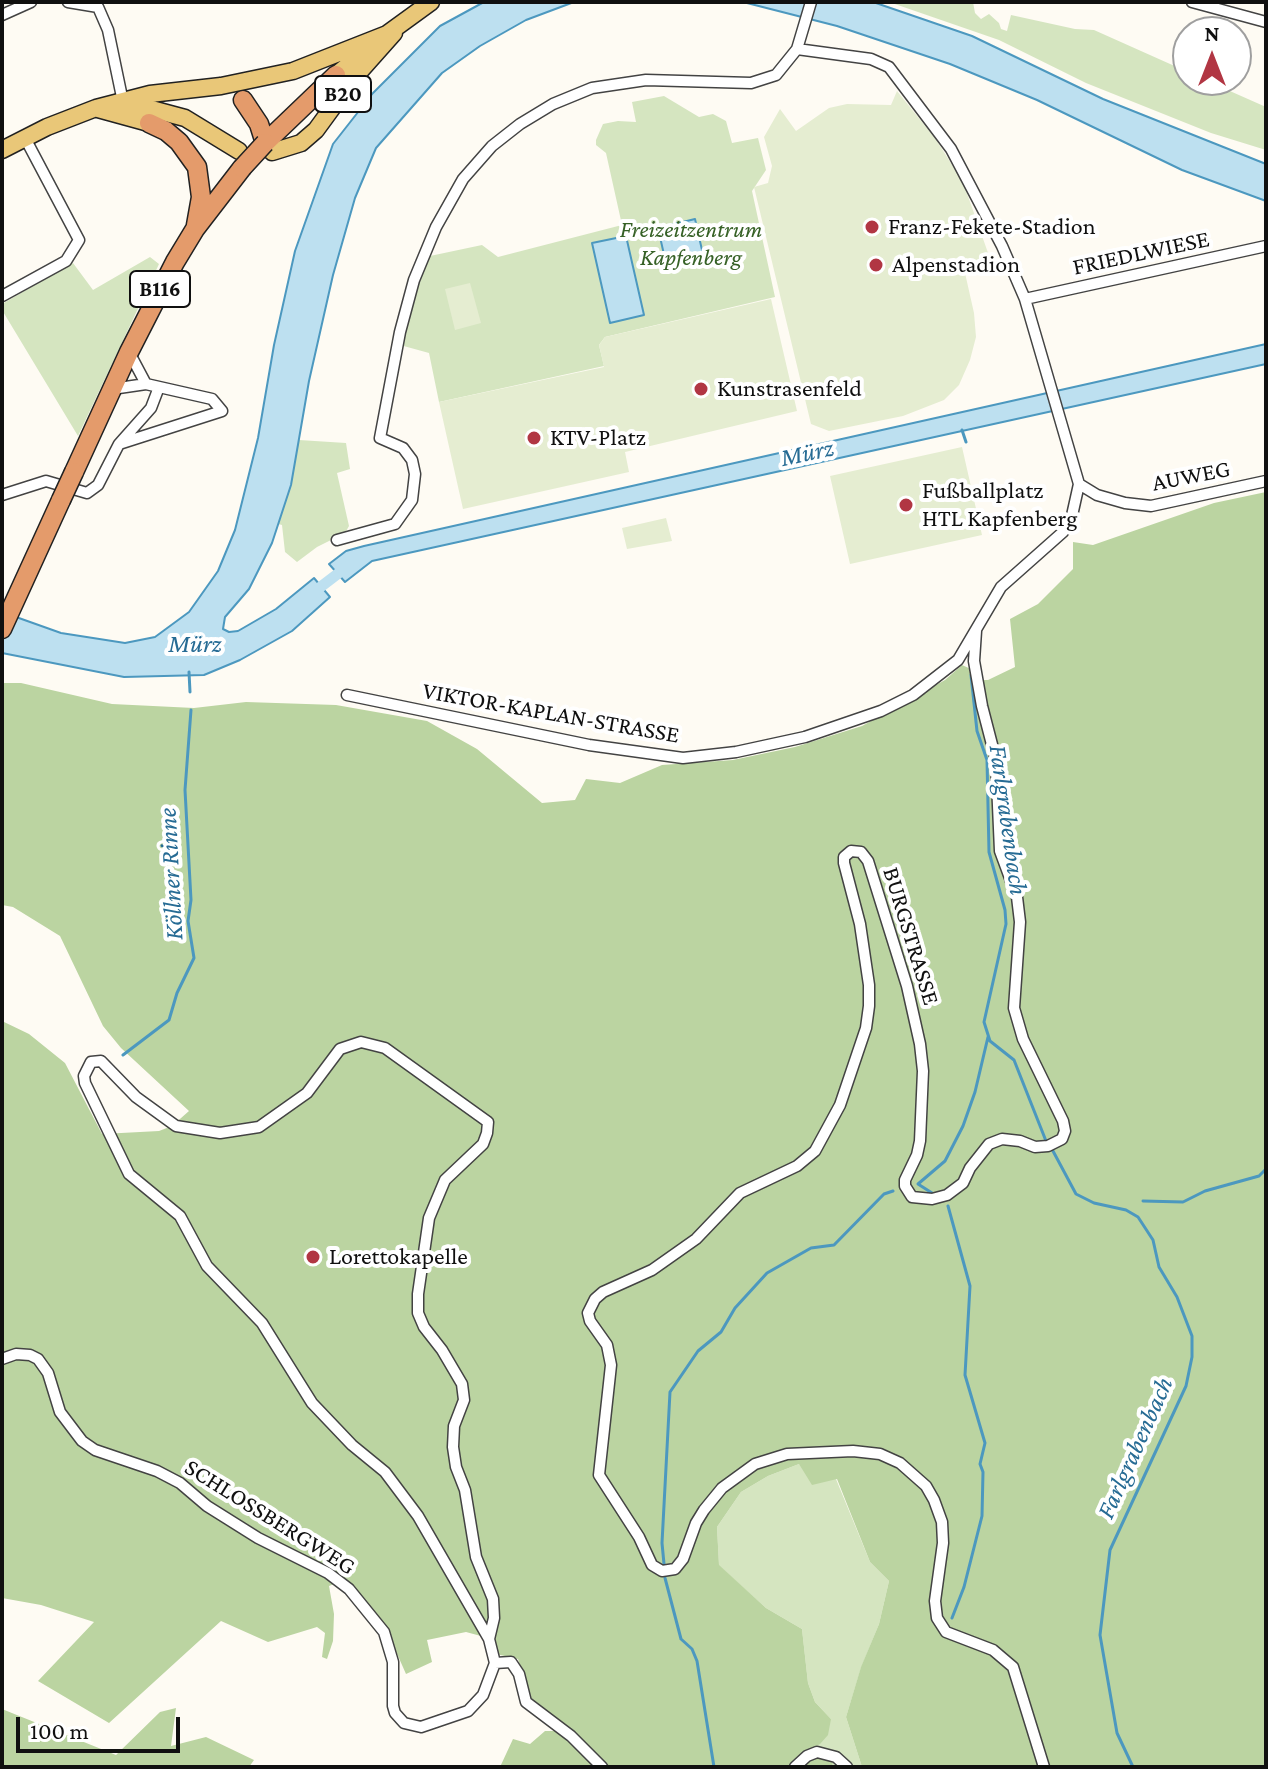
<!DOCTYPE html>
<html>
<head>
<meta charset="utf-8">
<style>
  body { margin:0 }
  #map { position:relative; width:1268px; height:1769px; overflow:hidden; background:#fefbf3; font-family:"Crimson Pro",serif }
  canvas { display:block }
  .frame { position:absolute; inset:0; border:4px solid #101010; pointer-events:none }
  .north { position:absolute; left:1172px; top:16px; width:80px; height:80px; box-sizing:border-box; background:#fff; border:2px solid #9f9f9f; border-radius:50%; rotate:0deg; font-size:22px; font-weight:700; line-height:32px; text-align:center; color:#101010 }
  .north::after { content:''; display:block; margin:auto; width:28px; height:36px; background:#b13643; clip-path:polygon(50% 0,100% 100%,50% 72%,0 100%) }
  .scale { position:absolute; left:16px; top:1717px; width:164px; height:36px; box-sizing:border-box; border:4px solid #101010; border-top:0; padding-left:10px; font-size:24px; line-height:28px; white-space:nowrap; color:#101010; -webkit-text-stroke:6px #fff; paint-order:stroke }
</style>
</head>
<body>
<div id="map">
<canvas width="1268" height="1769"></canvas>
<div class="frame"></div>
<div class="north">N</div>
<div class="scale">100 m</div>
</div>
<script>
const ctx = document.querySelector('canvas').getContext('2d');
ctx.lineJoin = 'round';
function fill(path, color) { ctx.fillStyle = color; ctx.fill(path, 'evenodd'); }
const poly = rows => new Path2D(rows.map(r => 'M' + r).join(''));
function trace(path, color, width, dash) { ctx.strokeStyle = color; ctx.lineWidth = width; ctx.lineCap = dash ? 'butt' : 'round'; ctx.setLineDash(dash || []); ctx.stroke(path); }
function drawText(font, color, halo, rows, align = 'center') {
  ctx.font = font + ' "Crimson Pro",serif'; ctx.lineWidth = 8; ctx.setLineDash([]); ctx.textBaseline = 'middle'; ctx.strokeStyle = halo; ctx.fillStyle = color; for (const [text, x, y, turn = 0] of rows) {
    ctx.save(); ctx.translate(x, y); ctx.rotate((+turn || 0) * Math.PI / 180); ctx.textAlign = isNaN(turn) ? turn : align; if (halo) ctx.strokeText(text, 0, 0); ctx.fillText(text, 0, 0); ctx.restore();
  }
}
fill(poly([
  [889,2,973,2,975,13,981,19,989,14,999,23,1001,29,1007,31,1011,15,1075,29,1094,30,1188,72,1188,80,1205,80,1266,107,1266,150,1211,133,1086,83,999,40],
  [664,96,699,117,713,114,726,121,732,143,758,138,766,170,752,191,775,297,605,337,599,345,604,366,439,402,429,353,400,345,418,285,430,256,482,245,498,257,622,225,606,153,596,145,596,140,603,124,618,121,636,122,632,102],
  [150,257,159,264,78,436,2,310,2,304,73,263,93,290],
  [299,440,346,443,350,469,337,473,349,526,345,533,317,547,297,562,285,552,282,525,278,524,291,485],
  [799,1464,836,1479,870,1562,889,1581,879,1624,861,1668,846,1717,862,1767,832,1767,833,1763,809,1748,831,1719,815,1702,808,1683,802,1629,766,1608,719,1566,717,1527,741,1492,768,1476]
]), '#d5e5c0');
fill(poly([
  [1266,492,1266,1767,862,1767,846,1717,861,1667,879,1624,889,1581,870,1562,837,1479,812,1485,799,1464,768,1476,741,1492,717,1527,719,1565,766,1608,802,1629,808,1683,815,1702,831,1719,828,1735,820,1744,810,1749,833,1763,832,1767,609,1767,572,1730,539,1708,529,1696,518,1659,496,1654,492,1639,466,1632,427,1640,432,1662,406,1674,387,1631,344,1580,329,1586,334,1614,333,1641,327,1659,322,1657,325,1633,317,1627,268,1642,221,1621,109,1723,38,1681,94,1622,41,1605,2,1598,2,1021,29,1034,65,1063,102,1134,159,1131,172,1126,189,1111,121,1048,103,1026,60,936,13,907,2,905,2,683,21,683,112,704,194,708,246,702,336,705,427,721,477,749,542,803,575,800,586,779,620,783,662,765,733,760,795,747,862,726,945,680,962,665,973,670,973,680,988,680,1015,667,1010,619,1038,604,1073,569,1073,542,1093,545,1214,503],
  [176,1708,171,1746,206,1737,254,1760,249,1767,2,1767,2,1709,116,1755,160,1712],
  [545,1731,556,1731,597,1767,500,1767,513,1739,530,1744]
]), '#bbd4a1');
fill(poly([
  [897,91,935,138,963,182,993,267,965,273,974,313,976,337,970,360,959,385,944,400,903,416,829,431,811,424,754,187,768,183,772,166,764,137,780,109,796,131,829,108,847,104,891,105],
  [470,283,481,323,455,330,445,289],
  [771,299,797,411,625,452,629,472,463,509,439,402,604,367,599,345,605,337],
  [962,447,982,535,850,564,830,476],
  [666,518,672,541,627,549,622,528]
]), '#e5edd1');
const water = poly([
  [484,2,574,2,526,20,480,46,442,73,376,148,355,198,333,275,309,381,291,485,272,543,249,589,225,617,223,629,229,632,238,631,276,609,314,578,330,597,292,631,240,660,204,675,124,677,2,653,2,612,61,633,125,643,155,637,189,612,218,571,235,530,258,438,274,345,295,251,333,144,373,93,440,26,484,2],
  [743,2,873,2,972,36,1103,99,1266,164,1266,201,1182,170,1037,100,950,64,837,26,743,2],
  [695,219,704,259,667,268,658,228,695,219],
  [626,236,644,315,610,323,592,243,626,236],
  [1266,344,1266,364,372,561,345,582,329,564,346,551,364,546,1266,344]
]);
fill(water, '#bde0f0');
trace(water, '#4c98bf', 2);
trace(poly([
  [962,430,966,442],
  [189,672,190,692],
  [971,675,977,731,987,760,989,852,1005,910,1006,924,984,1022,990,1041,1014,1060,1046,1141],
  [123,1055,169,1020,177,993,194,958,188,921,191,900,185,790,191,710],
  [1053,1151,1076,1194,1094,1203,1126,1210,1138,1217,1153,1240,1159,1267,1177,1297,1192,1336,1192,1357,1186,1386,1110,1550,1100,1635,1117,1733,1133,1767],
  [932,1193,918,1184,945,1161,963,1126,975,1092,988,1037],
  [1143,1201,1183,1202,1205,1191,1259,1176,1266,1169],
  [948,1206,970,1286,965,1375,985,1443,980,1464,983,1472,982,1516,964,1587,952,1618],
  [664,1564,662,1543,670,1392,698,1351,721,1332,735,1308,767,1273,811,1248,834,1245,884,1194,893,1191],
  [665,1578,681,1639,692,1649,697,1661,714,1767]
]), '#4c98bf', 3);
trace(poly([
  [310,595,348,566]
]), '#bde0f0', 11);
const street = poly([
  [68,2,98,7,108,30,123,102],
  [1192,2,1266,22],
  [2,15,31,2],
  [2,296,66,261,79,240,25,138],
  [1025,299,1266,246],
  [129,352,146,384],
  [119,444,151,408,159,387],
  [1079,484,1097,495,1125,503,1151,506,1266,481],
  [2,495,46,481,87,493,98,485,119,444,222,411,212,399,146,384,112,389],
  [337,540,395,524,412,500,415,474,412,460,403,448,380,438,400,332,414,280,436,227,463,179,492,146,520,124,553,104,592,88,646,80,751,83,776,75,797,49,811,2],
  [976,631,974,661,982,706,996,760,1000,851,1017,897,1020,922,1014,1008,1023,1039,1063,1121,1065,1131,1062,1139,1048,1146,1035,1147,1020,1141,1002,1139,989,1144,970,1168,963,1183,947,1195,932,1199,912,1197,905,1186,905,1180,917,1155,920,1141,923,1071,920,1044,907,986,868,861,861,852,851,851,844,857,844,863,860,924,869,985,869,1006,866,1028,840,1105,815,1151,797,1166,740,1193,696,1239,652,1270,603,1292,595,1299,588,1313,590,1321,607,1345,611,1365,599,1475,639,1537,652,1565,662,1571,675,1569,683,1559,696,1523,704,1510,722,1488,755,1464,787,1454,853,1451,880,1454,900,1463,926,1486,934,1500,942,1522,943,1543,935,1601,937,1618,946,1632,993,1650,1013,1667,1044,1767],
  [347,695,589,745,683,758,736,752,805,737,881,711,913,695,958,660,1001,587,1063,532,1071,520,1079,484,1025,299,1002,246,951,149,889,67,871,59,797,49],
  [2,1359,16,1354,30,1355,38,1359,48,1373,60,1412,82,1441,95,1450,157,1471,180,1483,207,1506,258,1538,328,1573,349,1589,384,1632,393,1662,393,1706,395,1713,404,1723,421,1727,468,1711,483,1695,495,1663],
  [489,1639,494,1618,493,1599,476,1557,465,1490,456,1467,453,1447,454,1426,464,1400,462,1384,442,1350,424,1327,418,1313,418,1294,429,1218,445,1180,483,1144,487,1133,488,1122,385,1048,361,1042,340,1049,307,1093,259,1127,220,1133,176,1126,136,1097,101,1061,91,1062,84,1076,85,1083,129,1174,180,1216,207,1266,262,1323,312,1403,352,1445,385,1472,418,1516,489,1639,495,1663],
  [495,1663,511,1662,519,1674,526,1702,571,1736,602,1767],
  [795,1767,807,1756,817,1752,836,1757,847,1767]
]);
const primary = poly([
  [336,75,373,45],
  [129,103,185,118,239,151],
  [98,109,149,123],
  [2,150,47,127,96,108,150,94,221,86,293,71,387,34,431,2],
  [272,152,301,143,316,130,354,78,394,33]
]);
const highway = poly([
  [243,100,259,124,265,143],
  [149,123,166,131,179,142,197,167,201,197,196,225],
  [265,143,336,75],
  [74,472,129,352,175,262,195,229,242,168],
  [2,629,61,500]
]);
trace(street, '#434343', 13);
trace(primary, '#212121', 19);
trace(highway, '#212121', 21);
trace(street, '#fff', 10);
trace(primary, '#e9c778', 16);
trace(highway, '#e49b6b', 18);
const highwayBridge = poly([
  [242,168,265,143],
  [61,500,74,472]
]);
trace(highwayBridge, '#212121', 21, []);
trace(highwayBridge, '#e49b6b', 18);
for (const [x, y, r, color] of [
  [872,227,8,"#b13643"],
  [876,265,8,"#b13643"],
  [701,389,8,"#b13643"],
  [534,438,8,"#b13643"],
  [906,505,8,"#b13643"],
  [313,1257,8,"#b13643"]
]) { const dot = new Path2D(); dot.arc(x, y, r, 0, 2 * Math.PI); ctx.fillStyle = color; ctx.fill(dot); trace(dot, '#fff', 3); }
for (const [x, y, w] of [
  [343,94,56],
  [160,289,60]
]) { const box = new Path2D(); box.roundRect(x - w / 2, y - 18, w, 36, 6); ctx.fillStyle = '#fff'; ctx.fill(box); trace(box, '#101010', 2); }
drawText('bold 22px', '#101010', null, [
  ["B20",343,94],
  ["B116",160,289]
]);
drawText('24px', '#101010', '#fff', [
  ["Franz-Fekete-Stadion",888,227],
  ["Alpenstadion",892,265],
  ["Kunstrasenfeld",717,389],
  ["KTV-Platz",550,438],
  ["Fußballplatz",922,491],
  ["HTL Kapfenberg",922,519],
  ["Lorettokapelle",329,1257]
], 'left');
drawText('italic 24px', '#366126', '#fff', [
  ["Freizeitzentrum",691,230],
  ["Kapfenberg",691,258]
]);
drawText('24px', '#101010', '#fff', [
  ["FRIEDLWIESE",1141,253,-12],
  ["AUWEG",1191,476,-11],
  ["VIKTOR-KAPLAN-STRASSE",551,713,10],
  ["BURGSTRASSE",911,936,73],
  ["SCHLOSSBERGWEG",270,1517,32]
]);
drawText('italic 26px', '#266b94', '#fff', [
  ["Mürz",807,453,-12],
  ["Mürz",195,644],
  ["Farlgrabenbach",1008,820,82],
  ["Köllner Rinne",171,874,-93],
  ["Farlgrabenbach",1135,1448,-66]
]);
</script>
</body>
</html>
